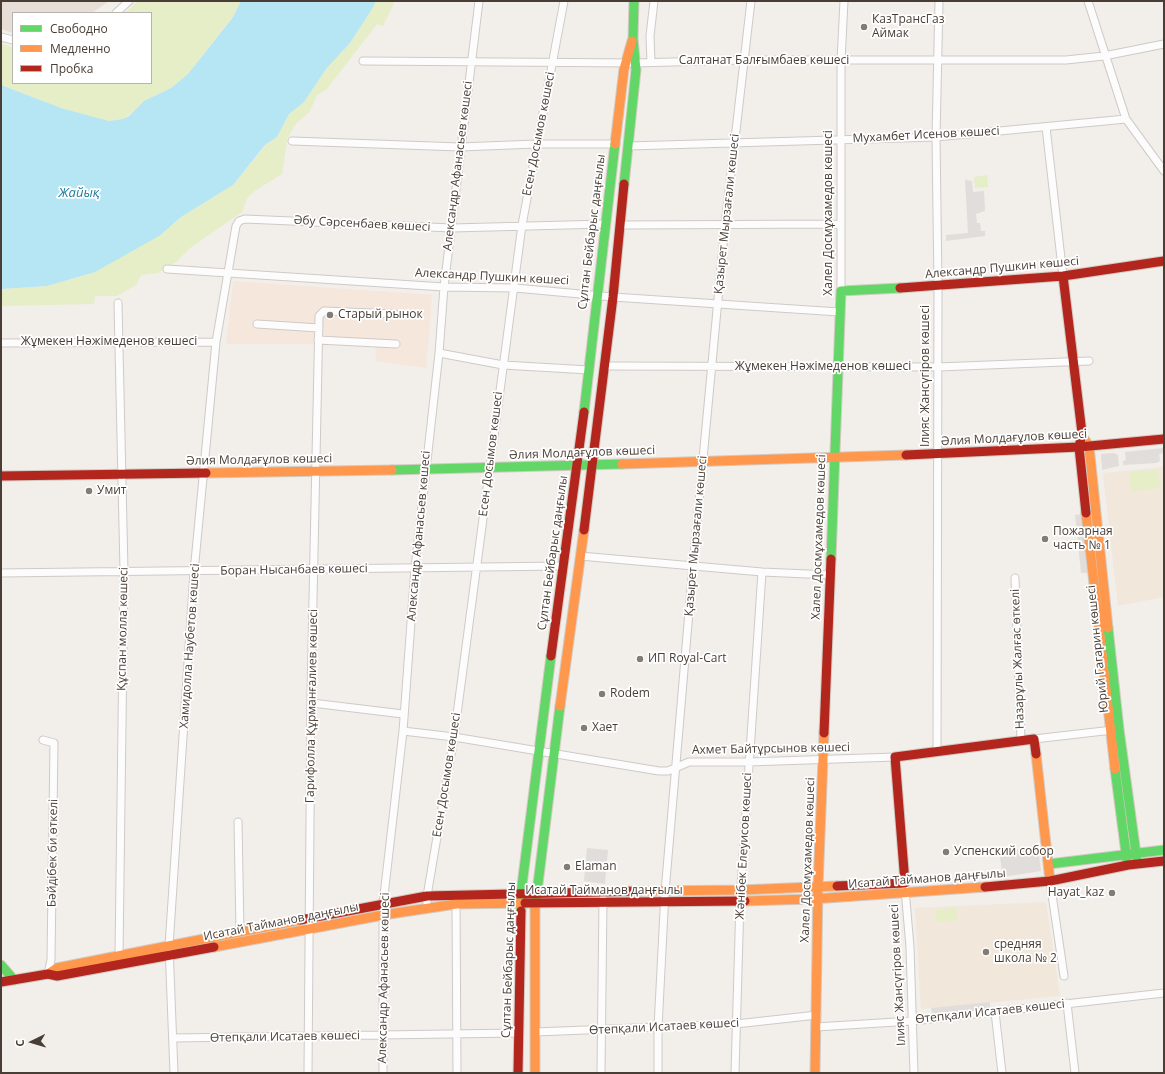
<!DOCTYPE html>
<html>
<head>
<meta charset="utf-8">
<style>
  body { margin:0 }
  #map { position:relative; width:1165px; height:1074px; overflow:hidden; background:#f2eeea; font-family:"Open Sans",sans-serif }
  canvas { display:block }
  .frame { position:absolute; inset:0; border:2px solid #493e35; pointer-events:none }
  .legend { position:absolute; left:12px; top:12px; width:140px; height:72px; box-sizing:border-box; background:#fff; border:1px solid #b6b2ae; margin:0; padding:5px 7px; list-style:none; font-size:12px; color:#493e35 }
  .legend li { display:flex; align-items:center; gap:8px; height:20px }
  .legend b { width:20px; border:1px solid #b6b2ae }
  .north { position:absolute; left:12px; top:1022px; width:40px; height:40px; -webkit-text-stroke:3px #fff; paint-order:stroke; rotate:265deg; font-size:11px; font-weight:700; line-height:16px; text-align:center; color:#493e35 }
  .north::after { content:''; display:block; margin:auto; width:14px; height:18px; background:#493e35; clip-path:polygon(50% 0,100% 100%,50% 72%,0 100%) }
</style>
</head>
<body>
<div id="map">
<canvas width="1165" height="1074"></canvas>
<div class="frame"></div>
<ul class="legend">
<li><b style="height:5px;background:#63d668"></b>Свободно</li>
<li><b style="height:5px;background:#ff974d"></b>Медленно</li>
<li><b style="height:5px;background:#b3261e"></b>Пробка</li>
</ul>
<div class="north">С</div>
</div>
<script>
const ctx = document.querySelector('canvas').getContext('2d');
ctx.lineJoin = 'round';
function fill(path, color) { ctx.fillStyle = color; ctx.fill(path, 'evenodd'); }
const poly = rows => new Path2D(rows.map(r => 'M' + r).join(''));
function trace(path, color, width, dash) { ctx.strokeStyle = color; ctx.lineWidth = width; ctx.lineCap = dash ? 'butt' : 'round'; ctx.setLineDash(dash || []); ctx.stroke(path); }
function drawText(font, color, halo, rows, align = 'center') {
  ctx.font = font + ' "Open Sans",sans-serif'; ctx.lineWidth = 3.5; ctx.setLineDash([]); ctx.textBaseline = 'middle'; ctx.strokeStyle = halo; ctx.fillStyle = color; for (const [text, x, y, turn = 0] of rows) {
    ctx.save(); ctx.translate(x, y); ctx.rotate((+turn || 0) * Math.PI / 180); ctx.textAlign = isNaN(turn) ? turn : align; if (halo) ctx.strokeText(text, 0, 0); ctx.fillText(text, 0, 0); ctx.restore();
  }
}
fill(poly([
  [1,1,109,1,92,13,13,13,13,33,1,29]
]), '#e7dfd7');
fill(poly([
  [233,281,432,295,426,368,376,361,375,342,318,336,315,344,226,344]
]), '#f6e7dc');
fill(poly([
  [1164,467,1164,597,1118,606,1103,473],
  [1046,902,1060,996,921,1009,915,908]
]), '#f1e7db');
fill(poly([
  [138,1,241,1,233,16,188,74,171,88,154,96,123,119,109,121,61,108,1,85,1,44,13,47,13,83,151,83,151,13,125,13],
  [376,1,395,1,383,26,377,24,326,90,317,95,310,111,295,125,287,139,282,174,256,190,247,198,242,212,190,248,176,262,158,273,141,275,136,285,117,296,95,296,94,304,1,306,1,289,47,286,95,272,172,225,181,217,233,185,266,145,277,137,289,114,304,102,326,69,350,43,372,9],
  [987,175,988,187,975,188,974,177],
  [1158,470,1160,488,1131,491,1129,472],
  [956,908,957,920,936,922,935,910]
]), '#e5eec7');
fill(poly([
  [965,180,972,181,973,192,984,191,985,211,976,214,977,223,980,223,981,231,985,231,985,236,946,241,946,235,968,233],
  [1164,448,1164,453,1159,454,1160,461,1157,463,1123,465,1123,461,1126,460,1125,452],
  [1114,453,1118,455,1119,466,1102,470,1101,454],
  [1083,514,1089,573,1081,573,1075,515],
  [1038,847,1041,871,1003,877,999,851],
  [587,848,608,850,605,884,584,881],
  [990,1002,990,1008,932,1014,931,1008]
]), '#e1ddda');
fill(poly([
  [241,1,376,1,372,9,350,43,326,69,304,102,289,114,277,137,265,145,233,185,181,217,159,236,95,272,47,286,1,289,1,85,61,108,109,121,123,119,129,116,144,101,171,88,188,74,233,17]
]), '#b6e5f4');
const street = poly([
  [1088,1,1126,119,1164,171],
  [116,13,129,1],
  [1,37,13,40],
  [363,61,636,63,744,60,1066,60,1104,56,1164,44],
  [651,62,650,36,654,1],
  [1046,127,1063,276],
  [292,141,460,147,536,144,615,144],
  [629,146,936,137,1126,119],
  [621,225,841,224],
  [167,269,444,287,515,288,613,297,839,312],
  [841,291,841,61,844,1],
  [118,303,124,571,119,955],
  [257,324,319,328],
  [318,340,396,344],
  [1,343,216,342],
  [439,353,503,365,589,370],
  [605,366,938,367,1089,361],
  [580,556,762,572,830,575],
  [1,573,562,566],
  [1015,578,1021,741],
  [312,703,403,714],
  [403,731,454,737,659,771,668,771,689,762,748,762,895,757],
  [1034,739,1113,730],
  [43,740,54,743,51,960,48,974],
  [937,752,938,286,936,137,939,1],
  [238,822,240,932],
  [1050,881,1064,976],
  [905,889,910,947,914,1073],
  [456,901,457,1073],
  [427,908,427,896,454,737,522,225,564,1],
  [1067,1003,1075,1073],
  [995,1012,1002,1073],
  [816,1027,912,1021,1164,993],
  [535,1032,736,1024,817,1015],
  [173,1038,518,1033],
  [174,1073,169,946,194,572,216,342,236,226,239,221,245,219,452,228,605,224],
  [308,1073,311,694,319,316,324,311,395,314],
  [383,1073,383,904,403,731,415,568,439,353,444,287,479,1],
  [601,1073,603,899],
  [658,1073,658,1027,665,892,693,565,725,225,751,1],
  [735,1073,740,901,762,572]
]);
const fast = poly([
  [624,184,636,70,633,39,634,1],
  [584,412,615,144],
  [392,470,622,464],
  [831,559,841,291,900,288],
  [1108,628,1119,729,1137,861],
  [1115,769,1127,861],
  [1049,864,1164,850],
  [535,908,560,706],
  [521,911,521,893,551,656],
  [1,965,14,980]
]);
const slow = poly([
  [615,144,624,69,632,41],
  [1085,440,1089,446,1108,628],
  [622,464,906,455],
  [206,473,392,470],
  [1086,513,1115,769],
  [560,706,584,530],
  [1036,754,1050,881],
  [641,891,741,890,837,886],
  [745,901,813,899,985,887],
  [535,908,535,1073],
  [214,947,383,915,456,904,525,903],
  [48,974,57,968,300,920],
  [815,1073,818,887,824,733]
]);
const jam = poly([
  [1063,276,1082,433,1079,447,1086,513],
  [900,288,1063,276,1164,261],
  [906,455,1079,447,1164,439],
  [1,476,206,473],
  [584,530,613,297,624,184],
  [551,656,584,412],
  [824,733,831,559],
  [837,886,905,883,895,757,1034,739,1036,754],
  [985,887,1050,881,1128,865,1164,861],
  [525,903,745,901],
  [300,920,427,896,641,891],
  [1,982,48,974,57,976,214,947],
  [518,1073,521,911]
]);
trace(street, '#cfcac6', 9);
trace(fast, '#d3cbc2', 11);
trace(slow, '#d3cbc2', 11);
trace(jam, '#d3cbc2', 11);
trace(street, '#fdfcfc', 7);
trace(fast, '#63d668', 9);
trace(slow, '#ff974d', 9);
trace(jam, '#b3261e', 9);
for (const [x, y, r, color] of [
  [864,27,4,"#847c74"],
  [330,315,4,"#847c74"],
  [89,491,4,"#847c74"],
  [1045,539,4,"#847c74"],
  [640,659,4,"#847c74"],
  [602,694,4,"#847c74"],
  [584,728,4,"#847c74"],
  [946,852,4,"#847c74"],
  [567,867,4,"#847c74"],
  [1112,893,4,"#847c74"],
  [986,952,4,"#847c74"]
]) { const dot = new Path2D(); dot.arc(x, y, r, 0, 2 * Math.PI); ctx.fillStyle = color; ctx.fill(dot); trace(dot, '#fff', 1.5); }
drawText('12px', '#493e35', '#fff', [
  ["КазТрансГаз",872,20],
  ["Аймак",872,34],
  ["Старый рынок",338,315],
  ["Умит",97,491],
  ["Пожарная",1053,532],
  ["часть № 1",1053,546],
  ["ИП Royal-Cart",648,659],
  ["Rodem",610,694],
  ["Хает",592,728],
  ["Успенский собор",954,852],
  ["Elaman",575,867],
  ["Hayat_kaz",1104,893,"right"],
  ["cредняя",994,945],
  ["школа № 2",994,959]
], 'left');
drawText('12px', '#493e35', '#fff', [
  ["Салтанат Балғымбаев көшесі",764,61],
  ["Есен Досымов көшесі",539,134,-79],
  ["Мухамбет Исенов көшесі",926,135,-3],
  ["Александр Афанасьев көшесі",458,166,-83],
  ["Халел Досмұхамедов көшесі",829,213,-90],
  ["Қазырет Мырзағали көшесі",727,214,-84],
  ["Әбу Сәрсенбаев көшесі",362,224,3],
  ["Сұлтан Бейбарыс даңғылы",592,232,-83],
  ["Александр Пушкин көшесі",1002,268,-5],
  ["Александр Пушкин көшесі",492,277,3],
  ["Жұмекен Нәжімеденов көшесі",109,342],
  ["Жұмекен Нәжімеденов көшесі",823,367],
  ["Ілияс Жансүгіров көшесі",926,376,-90],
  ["Әлия Молдағұлов көшесі",1014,438,-3],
  ["Әлия Молдағұлов көшесі",582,453,-2],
  ["Есен Досымов көшесі",491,454,-83],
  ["Әлия Молдағұлов көшесі",259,460,-1],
  ["Александр Афанасьев көшесі",419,536,-85],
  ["Қазырет Мырзағали көшесі",696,536,-85],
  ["Халел Досмұхамедов көшесі",819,537,-88],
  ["Сұлтан Бейбарыс даңғылы",553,553,-82],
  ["Боран Нысанбаев көшесі",294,570,-1],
  ["Құспан молла көшесі",123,629,-89],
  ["Хамидолла Наубетов көшесі",190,646,-86],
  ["Юрий Гагарин көшесі",1098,649,-96],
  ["Назарұлы Жалғас өткелі",1018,659,-92],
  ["Гарифолла Құрманғалиев көшесі",312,706,-89],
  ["Ахмет Байтұрсынов көшесі",771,749,-1],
  ["Есен Досымов көшесі",447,775,-81],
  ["Жәнібек Елеуисов көшесі",744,846,-87],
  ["Бәйдібек би өткелі",53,853,-89],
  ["Халел Досмұхамедов көшесі",808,860,-88],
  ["Исатай Тайманов даңғылы",927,879,-4],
  ["Исатай Тайманов даңғылы",604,891],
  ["Исатай Тайманов даңғылы",281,922,-11],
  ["Сұлтан Бейбарыс даңғылы",509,960,-88],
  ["Ілияс Жансүгіров көшесі",898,975,-93],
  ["Александр Афанасьев көшесі",384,978,-89],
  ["Өтепқали Исатаев көшесі",990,1012,-6],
  ["Өтепқали Исатаев көшесі",664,1027,-3],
  ["Өтепқали Исатаев көшесі",285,1037,-1]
]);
drawText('italic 13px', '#1f7c9e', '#fff', [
  ["Жайық",79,193]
]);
</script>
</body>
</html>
